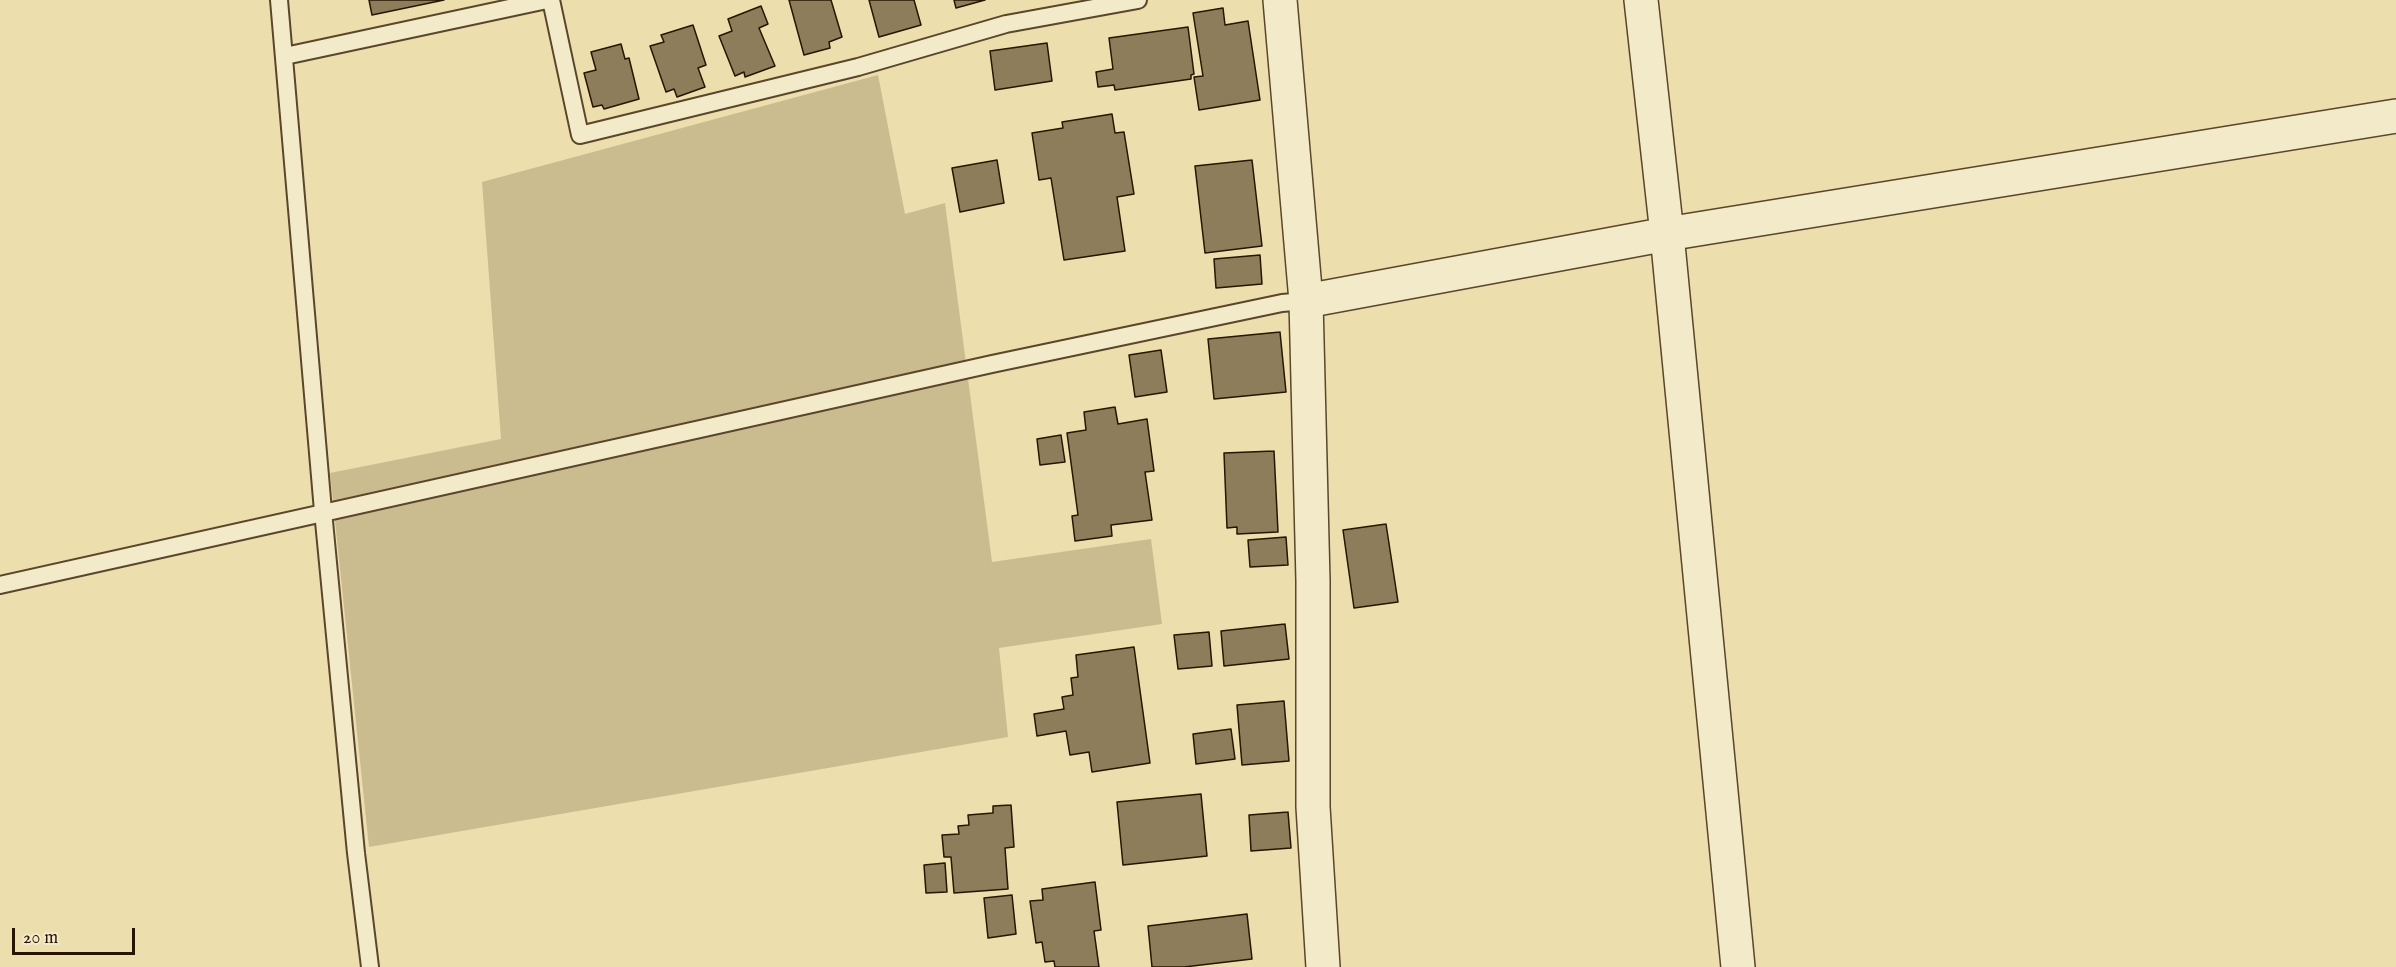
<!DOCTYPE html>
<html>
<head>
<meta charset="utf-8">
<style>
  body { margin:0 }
  #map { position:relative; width:2396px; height:967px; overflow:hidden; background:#ecdead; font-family:"IM FELL English",serif }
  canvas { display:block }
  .scale { position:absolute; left:12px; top:928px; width:123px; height:27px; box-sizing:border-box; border:3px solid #291400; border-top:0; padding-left:8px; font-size:18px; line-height:21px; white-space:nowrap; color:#291400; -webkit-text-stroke:4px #f3eaca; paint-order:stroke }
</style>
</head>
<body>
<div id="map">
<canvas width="2396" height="967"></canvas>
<div class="scale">20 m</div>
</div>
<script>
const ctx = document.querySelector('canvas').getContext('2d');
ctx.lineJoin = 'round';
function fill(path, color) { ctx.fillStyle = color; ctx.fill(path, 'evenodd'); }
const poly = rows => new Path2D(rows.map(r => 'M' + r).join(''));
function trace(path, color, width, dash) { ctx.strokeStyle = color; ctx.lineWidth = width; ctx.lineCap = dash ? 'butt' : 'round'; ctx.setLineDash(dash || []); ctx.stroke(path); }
fill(poly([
  [878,75,905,214,945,203,992,562,1151,539,1162,624,999,648,1008,737,369,847,330,473,501,439,482,182]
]), '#cbbc90');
const building = poly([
  [369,0,444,0,372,15,369,0],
  [789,0,831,0,842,37,829,42,830,48,804,55,789,0],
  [869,0,914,0,921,25,879,37,869,0],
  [954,0,985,0,956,8,954,0],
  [761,6,768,24,759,28,775,66,745,77,744,72,735,76,719,36,732,31,728,19,761,6],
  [1223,8,1225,25,1248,21,1260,100,1199,110,1194,77,1203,76,1193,13,1223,8],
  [693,25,706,65,698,68,705,87,677,97,674,89,666,92,650,46,664,42,661,35,693,25],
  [1188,27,1194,74,1191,75,1191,79,1115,90,1114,85,1098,87,1096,72,1113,69,1109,38,1188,27],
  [1047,43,1052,81,995,90,990,51,1047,43],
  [621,44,625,59,629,58,639,99,604,109,602,105,593,107,584,73,596,70,591,52,621,44],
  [1112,114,1115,133,1124,132,1134,194,1117,197,1125,251,1064,260,1051,178,1039,180,1032,133,1063,128,1062,122,1112,114],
  [997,160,1004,203,960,212,952,168,997,160],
  [1252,160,1262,246,1205,253,1195,166,1252,160],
  [1260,255,1262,284,1216,288,1214,259,1260,255],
  [1280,332,1286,392,1214,399,1208,339,1280,332],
  [1161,350,1167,392,1135,397,1129,355,1161,350],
  [1115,407,1118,424,1147,419,1154,471,1145,472,1152,520,1111,525,1112,536,1075,541,1072,516,1078,515,1067,433,1086,430,1084,412,1115,407],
  [1061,435,1065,462,1040,465,1037,439,1061,435],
  [1274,451,1278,532,1237,534,1237,527,1227,528,1224,453,1274,451],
  [1386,524,1398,602,1354,608,1343,530,1386,524],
  [1286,537,1288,565,1250,567,1248,540,1286,537],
  [1285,624,1289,659,1224,666,1221,631,1285,624],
  [1209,632,1212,666,1178,669,1174,635,1209,632],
  [1134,647,1150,763,1092,772,1089,752,1070,755,1066,731,1037,736,1034,714,1064,709,1062,697,1073,695,1071,678,1078,677,1076,655,1134,647],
  [1284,701,1289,761,1242,765,1237,705,1284,701],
  [1231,729,1235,759,1196,764,1193,734,1231,729],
  [1201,794,1207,856,1123,865,1117,802,1201,794],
  [1011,805,1014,847,1005,848,1008,889,954,893,951,857,944,857,942,835,959,834,958,826,969,825,968,815,993,813,993,806,1011,805],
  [1288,812,1291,848,1251,851,1249,815,1288,812],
  [945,863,947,892,926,893,924,865,945,863],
  [1095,882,1101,930,1094,931,1099,967,1055,967,1054,961,1045,962,1042,942,1036,943,1030,901,1043,900,1042,889,1095,882],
  [1012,895,1016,934,988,938,984,898,1012,895],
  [1247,914,1252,959,1184,967,1152,967,1148,926,1247,914]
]);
fill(building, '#8e7d5a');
trace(building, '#291400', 1.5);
const service = poly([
  [279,0,323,511,356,853,370,967],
  [551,0,580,135,858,67,1006,24,1138,0],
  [285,56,547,0],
  [0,585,992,364,1282,303,1306,301]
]);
const minor = poly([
  [1280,0,1306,301,1313,581,1313,807,1323,967],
  [1641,0,1667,234],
  [1306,301,1667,234,2396,116]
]);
const tertiary = poly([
  [1667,234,1738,967]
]);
trace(service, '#5a462b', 20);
trace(minor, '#5a462b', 36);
trace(tertiary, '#5a462b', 36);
trace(service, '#f3eaca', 16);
trace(minor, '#f3eaca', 33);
trace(tertiary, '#f3eaca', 33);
</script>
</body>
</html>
